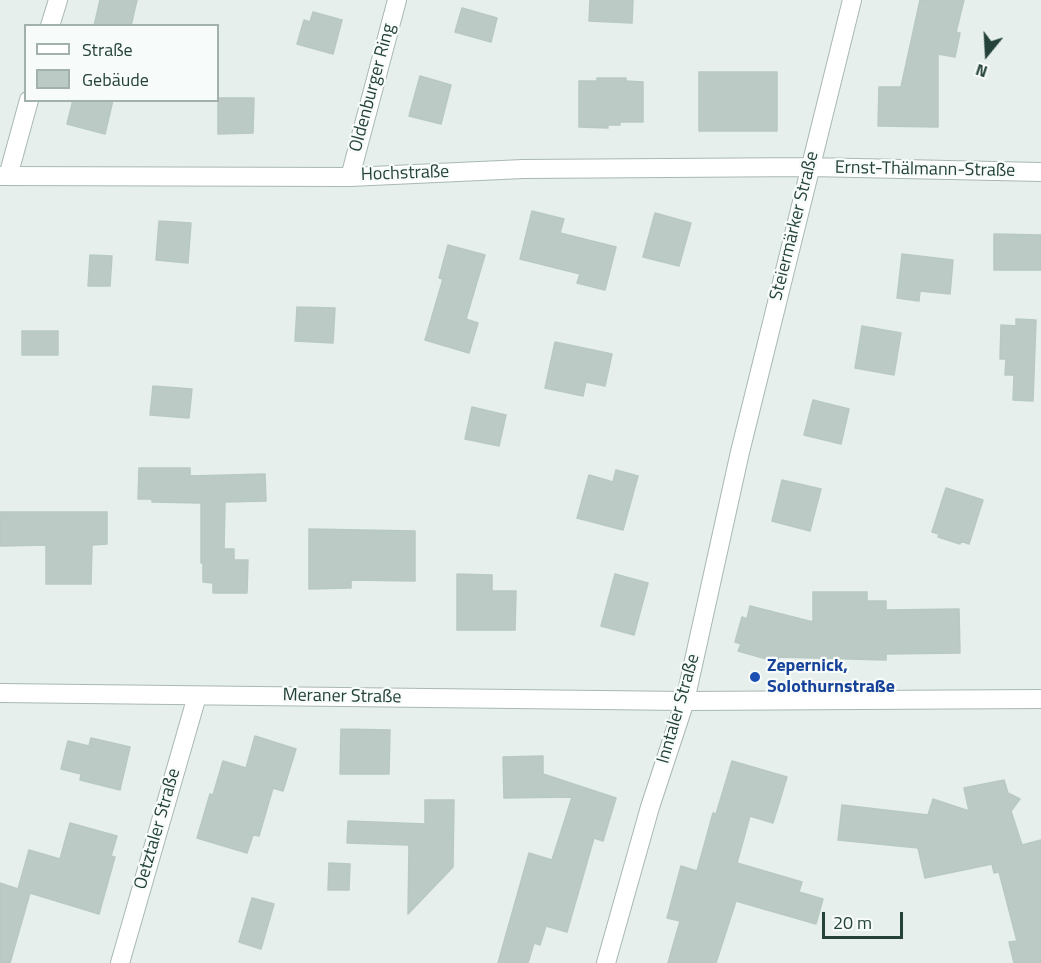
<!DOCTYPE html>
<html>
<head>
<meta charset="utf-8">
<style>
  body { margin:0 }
  #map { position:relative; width:1041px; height:963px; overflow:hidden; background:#e6efeb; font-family:"Titillium Web",sans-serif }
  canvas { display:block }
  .legend { position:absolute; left:24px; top:24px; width:195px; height:78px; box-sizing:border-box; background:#f7fbf9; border:2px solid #a3b1ad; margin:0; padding:8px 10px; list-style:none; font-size:18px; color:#24423a }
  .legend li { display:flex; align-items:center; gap:12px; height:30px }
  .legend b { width:30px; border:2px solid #a3b1ad }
  .north { position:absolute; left:957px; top:24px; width:60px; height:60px; -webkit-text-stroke:4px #f7fbf9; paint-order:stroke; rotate:198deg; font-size:16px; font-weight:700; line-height:24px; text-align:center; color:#24423a }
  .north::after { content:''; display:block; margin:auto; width:21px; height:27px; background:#24423a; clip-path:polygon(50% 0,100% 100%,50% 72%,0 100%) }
  .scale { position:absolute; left:822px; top:912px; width:81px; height:27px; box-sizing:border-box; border:3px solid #24423a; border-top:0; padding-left:8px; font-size:18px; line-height:21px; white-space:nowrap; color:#24423a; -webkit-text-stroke:4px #f7fbf9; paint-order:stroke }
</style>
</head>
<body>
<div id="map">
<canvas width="1041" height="963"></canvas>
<ul class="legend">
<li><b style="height:8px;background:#fff"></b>Straße</li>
<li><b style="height:16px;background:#bbcac4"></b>Gebäude</li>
</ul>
<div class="north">N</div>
<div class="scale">20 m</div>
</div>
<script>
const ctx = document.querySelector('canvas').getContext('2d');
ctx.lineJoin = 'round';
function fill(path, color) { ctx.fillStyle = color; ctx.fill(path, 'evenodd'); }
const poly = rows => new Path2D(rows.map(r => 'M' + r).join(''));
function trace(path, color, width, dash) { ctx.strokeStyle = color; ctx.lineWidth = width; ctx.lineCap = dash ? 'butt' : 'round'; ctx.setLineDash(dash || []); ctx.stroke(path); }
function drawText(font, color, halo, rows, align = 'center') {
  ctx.font = font + ' "Titillium Web",sans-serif'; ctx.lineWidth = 4.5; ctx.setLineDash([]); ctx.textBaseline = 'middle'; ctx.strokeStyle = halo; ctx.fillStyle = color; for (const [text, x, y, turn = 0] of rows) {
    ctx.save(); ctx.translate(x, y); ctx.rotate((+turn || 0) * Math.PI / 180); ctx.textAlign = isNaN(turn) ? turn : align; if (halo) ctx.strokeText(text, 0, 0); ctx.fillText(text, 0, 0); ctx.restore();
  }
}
const building = poly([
  [100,0,137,0,131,26,94,26,100,0],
  [590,0,633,0,632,23,589,21,590,0],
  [920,0,964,0,956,32,960,33,955,57,938,54,938,127,878,126,879,87,901,87,920,0],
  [462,8,497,18,491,42,455,32,462,8],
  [313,12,342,20,333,54,297,44,304,20,310,22,313,12],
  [699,72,777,72,777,131,699,131,699,72],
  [420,76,451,85,441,124,409,116,420,76],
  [597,78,626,78,626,81,643,82,643,122,620,122,620,125,608,125,608,128,579,127,579,81,597,81,597,78],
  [218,98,254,98,253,133,218,134,218,98],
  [73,100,113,100,105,134,67,124,73,100],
  [532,211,564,219,560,233,616,247,605,290,577,283,580,274,520,259,532,211],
  [655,213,691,223,679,266,643,257,655,213],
  [159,221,191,223,188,263,156,260,159,221],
  [994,234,1041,235,1041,270,994,270,994,234],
  [448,245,485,255,466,319,478,323,469,353,425,340,443,279,439,278,448,245],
  [902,254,953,260,950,294,920,291,919,301,897,298,902,254],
  [90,255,112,256,110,286,88,286,90,255],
  [297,307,335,308,333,343,295,341,297,307],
  [1016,319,1036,320,1033,401,1013,400,1014,375,1005,375,1006,359,1000,359,1001,325,1016,326,1016,319],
  [862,326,901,333,894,375,855,368,862,326],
  [22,331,58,331,58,355,22,355,22,331],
  [555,342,612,354,605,386,586,382,583,396,545,388,555,342],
  [153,386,192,389,189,418,150,415,153,386],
  [813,400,849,409,841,444,804,435,813,400],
  [472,407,506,415,499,446,465,439,472,407],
  [139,468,190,468,190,476,265,474,266,501,225,502,224,549,234,549,234,560,248,560,247,593,213,593,213,583,203,582,203,563,201,563,201,503,152,502,152,499,138,499,139,468],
  [616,470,638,476,623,530,577,518,589,475,613,482,616,470],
  [782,480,821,489,810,531,772,521,782,480],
  [946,488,983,500,969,544,961,541,960,544,938,537,939,534,932,532,946,488],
  [0,512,107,512,107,544,92,545,91,584,46,584,46,545,0,546,0,512],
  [309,529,415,531,415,581,351,580,351,588,309,589,309,529],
  [457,574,492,575,492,591,516,591,515,630,457,630,457,574],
  [615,574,648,583,634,635,601,626,615,574],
  [813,592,867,592,867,601,886,601,886,610,959,609,960,653,886,654,886,660,779,657,777,662,738,651,741,644,735,642,742,617,747,619,750,606,813,622,813,592],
  [341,729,390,730,389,774,340,774,341,729],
  [255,736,296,749,283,791,273,788,259,836,253,835,247,853,197,838,210,794,213,795,223,761,246,768,255,736],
  [91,738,130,747,120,790,80,780,81,774,61,769,68,741,89,746,91,738],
  [543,756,543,774,616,798,603,841,594,838,567,932,546,926,540,945,534,943,528,963,498,963,529,853,552,860,572,797,504,798,503,757,543,756],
  [732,761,787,777,773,823,750,816,737,863,802,882,799,892,823,899,816,924,736,901,716,963,668,963,680,921,667,918,681,866,697,871,713,813,716,814,732,761],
  [1004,780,1008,793,1020,799,1011,811,1022,845,1041,840,1041,963,1014,963,1009,942,1017,941,999,872,994,873,992,864,925,878,918,848,838,840,842,805,928,815,933,799,969,811,964,788,1004,780],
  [425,800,454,800,453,867,408,914,409,845,347,843,348,821,425,824,425,800],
  [70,823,117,836,111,856,115,857,99,914,30,893,10,963,0,963,0,883,18,889,29,850,60,859,70,823],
  [329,863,350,864,349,890,328,890,329,863],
  [252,898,274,904,261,949,239,942,252,898]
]);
fill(building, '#bbcac4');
trace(building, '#b8c9c2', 1.5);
const street = poly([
  [50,26,58,0],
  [0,176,350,177,523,169,810,167,1041,172],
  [8,176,29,100],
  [350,177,397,0],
  [0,693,685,701,1041,699],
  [120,963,197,696],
  [606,963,650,807,685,701,740,452,852,0]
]);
trace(street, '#a8b8b2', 20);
trace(street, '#fff', 18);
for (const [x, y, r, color] of [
  [755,677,6,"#1a4fb4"]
]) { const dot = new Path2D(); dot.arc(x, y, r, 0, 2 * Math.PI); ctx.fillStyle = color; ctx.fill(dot); trace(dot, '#f7fbf9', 2); }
drawText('18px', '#24423a', '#f7fbf9', [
  ["Oldenburger Ring",373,88,-75],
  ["Ernst-Thälmann-Straße",925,170,1],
  ["Hochstraße",405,174,-2],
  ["Steiermärker Straße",795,226,-76],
  ["Meraner Straße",342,697,1],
  ["Inntaler Straße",679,709,-74],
  ["Oetztaler Straße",158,829,-74]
]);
drawText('bold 18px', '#164399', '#f7fbf9', [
  ["Zepernick,",767,667],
  ["Solothurnstraße",767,688]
], 'left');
</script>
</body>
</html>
